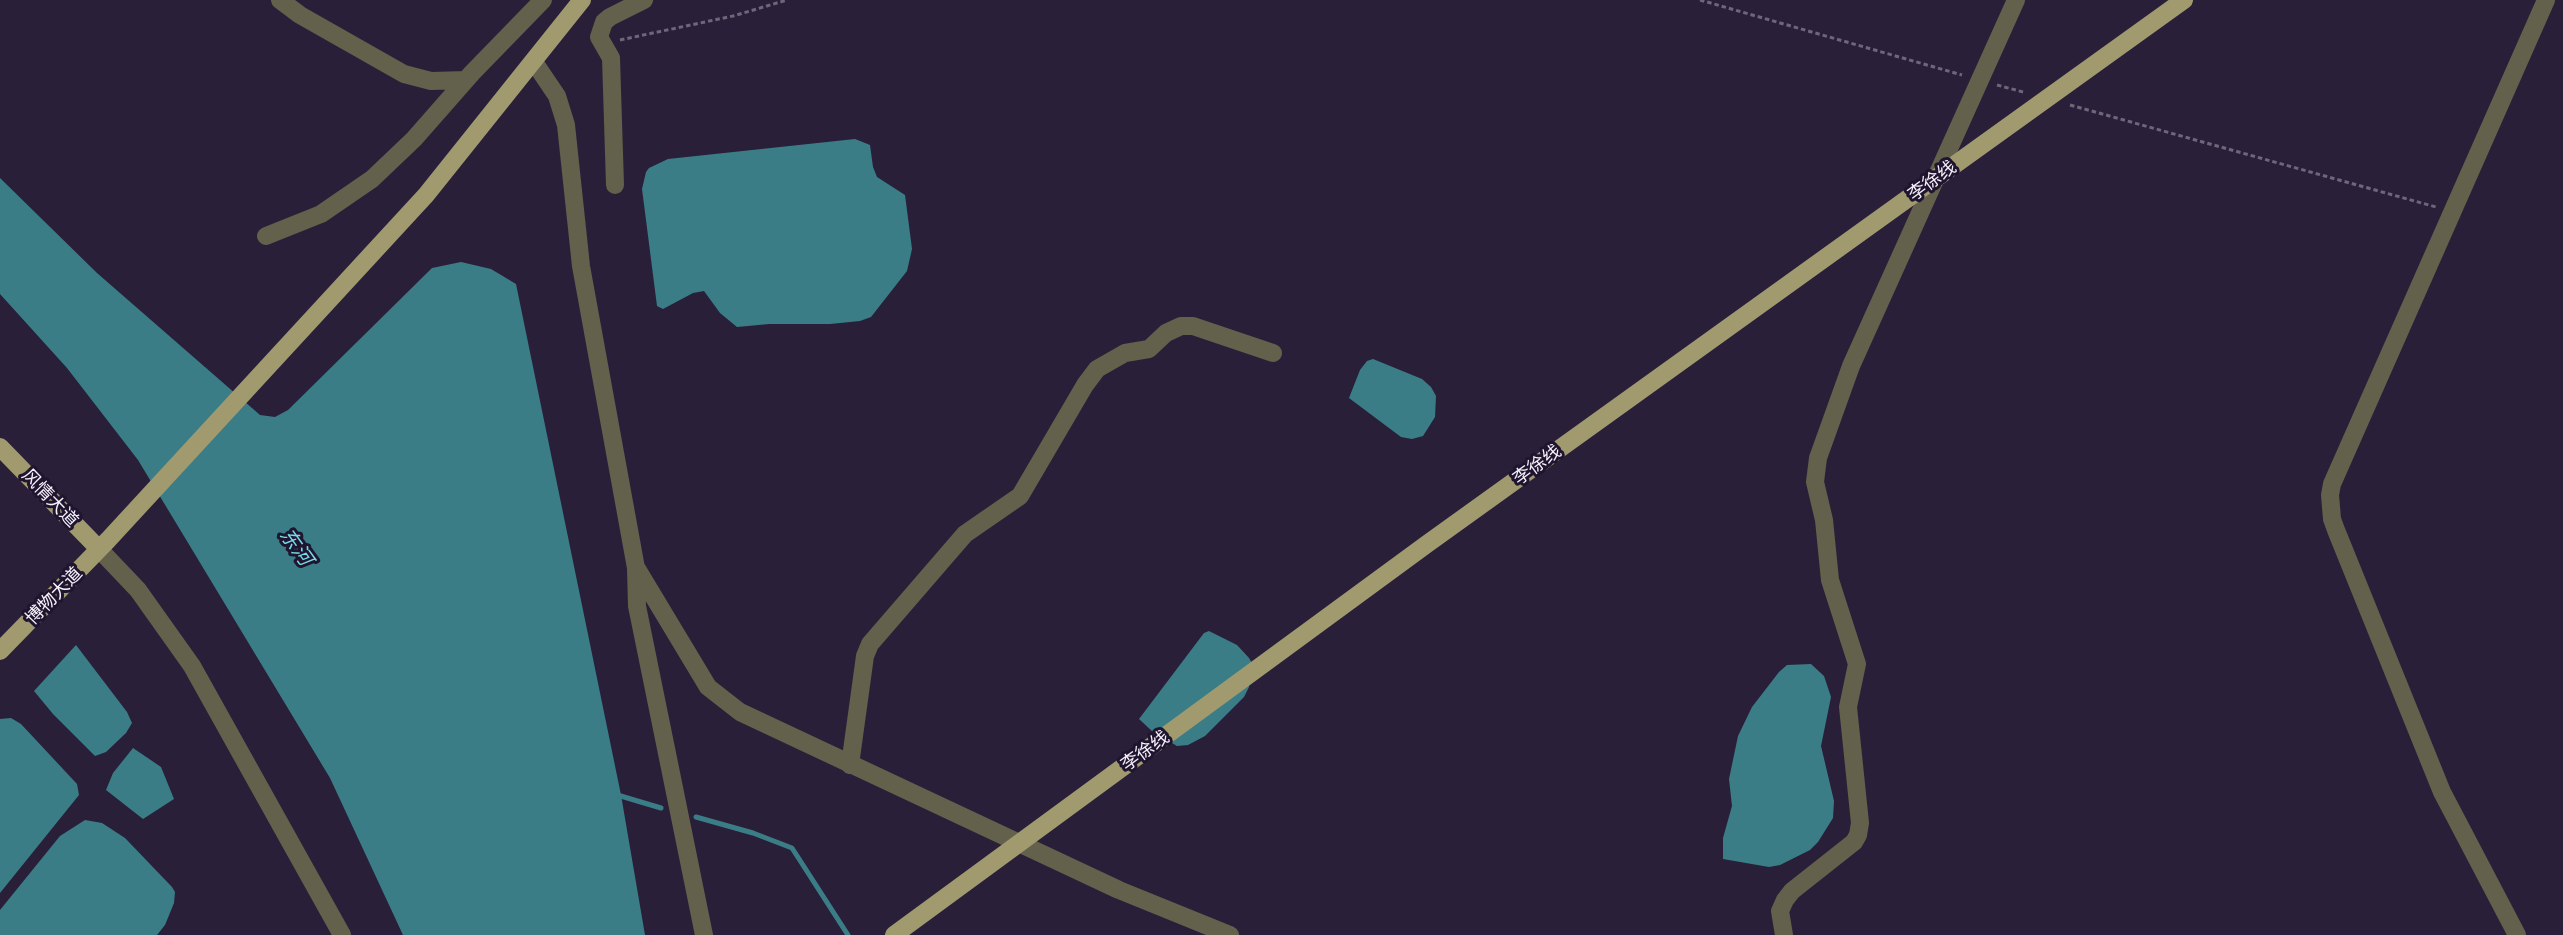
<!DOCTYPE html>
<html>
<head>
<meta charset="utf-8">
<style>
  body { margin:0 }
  canvas { display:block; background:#291f38 }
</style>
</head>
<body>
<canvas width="2563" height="935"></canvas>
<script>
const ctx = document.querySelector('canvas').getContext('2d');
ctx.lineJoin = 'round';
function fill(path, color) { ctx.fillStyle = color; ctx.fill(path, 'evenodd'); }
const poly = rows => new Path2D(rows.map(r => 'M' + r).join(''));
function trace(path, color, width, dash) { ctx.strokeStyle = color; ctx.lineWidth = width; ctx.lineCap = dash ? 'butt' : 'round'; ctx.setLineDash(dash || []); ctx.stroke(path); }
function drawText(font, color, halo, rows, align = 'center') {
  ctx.font = font + ' "Golos Text","Noto Sans SC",sans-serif'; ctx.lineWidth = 6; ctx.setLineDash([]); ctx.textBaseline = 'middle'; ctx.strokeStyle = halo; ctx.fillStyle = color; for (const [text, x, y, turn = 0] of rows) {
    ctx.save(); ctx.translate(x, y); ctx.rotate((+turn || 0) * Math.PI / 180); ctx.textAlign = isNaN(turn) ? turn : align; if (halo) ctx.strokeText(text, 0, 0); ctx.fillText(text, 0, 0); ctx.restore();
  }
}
fill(poly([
  [855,139,870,145,873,167,877,177,905,195,912,249,907,271,871,317,860,321,830,324,769,324,737,327,720,313,704,291,693,293,663,309,657,306,642,189,646,172,649,168,668,159],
  [0,178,97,273,260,415,275,417,288,410,432,268,461,262,491,269,516,284,621,795,645,935,403,935,330,778,138,460,67,368,0,294],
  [1373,359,1422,379,1431,387,1436,396,1435,417,1423,436,1412,439,1401,437,1349,398,1360,370,1367,361],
  [1209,631,1237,645,1249,658,1252,663,1249,687,1244,697,1205,736,1188,745,1177,746,1153,732,1139,719,1204,633],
  [76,645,127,712,132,723,126,733,106,752,95,756,53,714,34,691],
  [1811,664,1824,676,1831,697,1821,746,1834,801,1833,818,1818,842,1810,850,1780,865,1769,867,1723,859,1723,838,1732,806,1729,779,1738,736,1752,707,1779,672,1787,665],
  [11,718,21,724,77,784,79,795,0,893,0,719],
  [133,748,161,767,174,799,143,819,106,790,113,773],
  [85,820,102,823,125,838,172,887,175,892,174,903,165,925,157,935,0,935,0,910,60,836]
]), '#3a7d87');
trace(poly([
  [614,794,661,808],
  [696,817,753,833,792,848,848,935]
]), '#3a7d87', 5);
trace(poly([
  [1700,0,1962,75],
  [620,40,733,16,787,0],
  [1997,85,2023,92],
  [2070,105,2436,207]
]), '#6e667a', 3, [4.5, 3]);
trace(poly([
  [280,0,300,15,404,74,431,81,466,80],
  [534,62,557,96,566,125,581,266,636,568,637,606,704,935],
  [615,185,611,58,599,37,604,22,610,17,644,0],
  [266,236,321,214,372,179,414,139,472,73,543,0],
  [99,549,138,590,192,666,342,935],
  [637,569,708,687,740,712,1119,890,1230,935],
  [850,765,865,656,870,644,965,534,1020,496,1085,385,1097,369,1125,353,1149,349,1166,333,1181,326,1193,326,1273,353],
  [1784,935,1780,911,1785,900,1792,891,1854,842,1858,835,1860,823,1848,707,1857,664,1830,580,1824,520,1815,482,1818,458,1851,366,2016,0],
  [2517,935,2442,792,2336,530,2332,519,2330,495,2332,484,2546,0]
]), '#63604b', 18);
trace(poly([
  [0,447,99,549],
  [0,651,108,540,426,195,582,0],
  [894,935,1427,544,2184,0]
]), '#a19a6f', 18);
drawText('18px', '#f6f2fd', '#20152e', [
  ["李徐线",1932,181,-36],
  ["李徐线",1537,465,-36],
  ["风情大道",50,498,46],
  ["博物大道",54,596,-46],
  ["李徐线",1145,751,-36]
]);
drawText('italic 20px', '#73dceb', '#20152e', [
  ["东河",296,547,54]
]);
</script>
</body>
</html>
